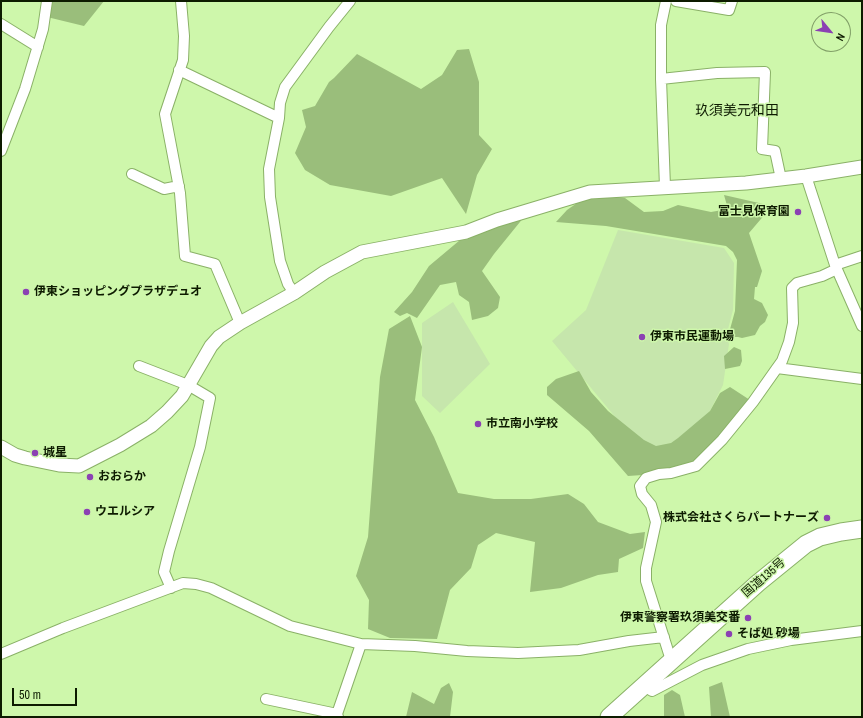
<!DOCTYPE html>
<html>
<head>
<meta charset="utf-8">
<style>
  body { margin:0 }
  #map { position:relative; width:863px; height:718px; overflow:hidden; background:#cef7ab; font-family:"Archivo Narrow",sans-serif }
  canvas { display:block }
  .frame { position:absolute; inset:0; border:2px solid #0d1b00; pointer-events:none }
  .north { position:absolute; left:811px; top:12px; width:40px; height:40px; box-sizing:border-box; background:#cef7ab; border:1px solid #819f67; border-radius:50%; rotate:119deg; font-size:11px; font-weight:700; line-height:16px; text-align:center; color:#0d1b00 }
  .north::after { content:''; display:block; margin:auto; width:14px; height:18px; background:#8b41b3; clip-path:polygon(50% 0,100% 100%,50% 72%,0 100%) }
  .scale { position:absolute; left:12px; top:688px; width:65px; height:18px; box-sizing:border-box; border:2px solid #0d1b00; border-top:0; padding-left:5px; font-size:12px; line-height:14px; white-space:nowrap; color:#0d1b00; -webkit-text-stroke:3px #cef7ab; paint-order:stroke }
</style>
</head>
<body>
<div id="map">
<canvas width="863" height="718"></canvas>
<div class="frame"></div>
<div class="north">N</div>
<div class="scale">50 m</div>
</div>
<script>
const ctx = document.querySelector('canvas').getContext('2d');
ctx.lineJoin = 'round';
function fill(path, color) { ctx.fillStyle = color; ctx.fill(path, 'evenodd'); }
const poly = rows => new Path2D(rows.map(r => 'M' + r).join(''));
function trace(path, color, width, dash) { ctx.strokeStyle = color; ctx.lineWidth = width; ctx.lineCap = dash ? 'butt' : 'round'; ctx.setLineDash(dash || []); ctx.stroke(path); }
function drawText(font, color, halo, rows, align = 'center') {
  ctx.font = font + ' "Archivo Narrow","Noto Sans JP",sans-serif'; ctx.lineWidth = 3; ctx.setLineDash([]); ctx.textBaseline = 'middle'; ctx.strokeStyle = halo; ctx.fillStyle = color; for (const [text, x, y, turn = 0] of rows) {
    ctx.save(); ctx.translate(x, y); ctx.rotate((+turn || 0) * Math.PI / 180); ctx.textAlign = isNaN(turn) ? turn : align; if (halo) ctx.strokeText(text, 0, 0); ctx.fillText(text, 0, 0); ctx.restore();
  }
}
fill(poly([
  [618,230,724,248,734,263,733,310,727,333,729,344,723,385,708,415,665,449,636,442,552,341,586,310],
  [453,302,490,364,440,413,422,396,422,323]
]), '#c6e6ac');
fill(poly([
  [48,1,104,1,84,26,47,17],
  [469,49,479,82,479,135,492,149,477,175,466,214,442,178,391,196,330,185,305,170,295,153,306,127,302,110,315,106,329,82,334,78,357,54,421,89,442,75,457,50],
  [590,194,625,198,644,212,663,211,678,205,711,212,728,209,724,195,772,206,749,233,762,271,757,287,755,287,754,299,762,303,768,315,765,322,760,326,755,335,742,338,738,337,734,337,729,333,735,311,737,260,733,252,726,246,606,226,556,222,567,210],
  [524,217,494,254,482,271,500,297,498,308,488,316,472,320,469,302,459,295,456,282,440,285,417,318,407,313,400,316,394,312,412,292,429,266,466,235],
  [410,316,422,347,415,400,434,437,458,493,494,499,531,499,568,494,584,504,598,522,630,534,645,532,643,548,619,559,618,572,598,575,561,588,530,592,535,542,496,533,478,545,471,568,450,590,437,639,390,638,368,629,369,600,356,576,368,537,380,377,389,329],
  [734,347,741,350,742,361,740,366,725,369,724,356],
  [579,371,591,392,608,411,644,440,656,446,671,443,678,438,710,411,720,393,730,387,753,402,711,452,671,473,628,476,589,431,547,395,547,387,556,379],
  [722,682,730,717,711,717,709,687],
  [449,683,453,692,450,717,406,717,412,692,434,704,441,688],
  [672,690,680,695,685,717,664,717,664,695]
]), '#9abe7b');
const street = poly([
  [181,1,184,36,183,60,165,114,180,193,185,256,215,264,240,323],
  [676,1,729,10,732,1],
  [1,24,38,47],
  [179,70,279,118,269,169,270,197,280,261,288,284,294,293],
  [661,79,717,73,765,72,762,149,775,151,781,179],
  [279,118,280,103,285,87,329,27,350,1],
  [1,151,25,89,43,29,47,1],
  [132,174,164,189,179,186],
  [806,176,835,265,862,326],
  [665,187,661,79,661,25,666,1],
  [835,265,862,256],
  [139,366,188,385,210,398,200,447,169,551,164,572,171,588],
  [777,368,782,361,789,342,793,323,792,288,797,283,822,276,837,269],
  [1,654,63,628,183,583,196,584,211,588,290,626,361,644,415,646,467,651,518,653,579,650,629,641,664,637],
  [674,659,669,654,646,581,646,568,656,522,651,505,642,494,640,486,646,478,659,474,671,473,696,466,722,440,753,402,777,368,862,379],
  [644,686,652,691,702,665,748,649,791,640,862,631],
  [266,699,337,714],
  [338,717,337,714,361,644]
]);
const secondary = poly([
  [1,447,15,455,25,458,59,465,79,466,120,445,151,426,167,412,182,396,211,346,219,337,240,323,294,293,325,272,362,252,466,232,497,220,590,192,746,183,806,176,862,167]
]);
const highway = poly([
  [609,717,758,583,806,544,820,537,841,532,862,529]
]);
trace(street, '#8ab167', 12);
trace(secondary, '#8ab167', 15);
trace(highway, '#8ab167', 19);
trace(street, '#fff', 10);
trace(secondary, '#fff', 13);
trace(highway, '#fff', 17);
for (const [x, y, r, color] of [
  [798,212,4,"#8b41b3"],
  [26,292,4,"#8b41b3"],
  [642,337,4,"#8b41b3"],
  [478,424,4,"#8b41b3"],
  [35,453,4,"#8b41b3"],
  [90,477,4,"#8b41b3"],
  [87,512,4,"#8b41b3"],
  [827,518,4,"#8b41b3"],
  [748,618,4,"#8b41b3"],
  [729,634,4,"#8b41b3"]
]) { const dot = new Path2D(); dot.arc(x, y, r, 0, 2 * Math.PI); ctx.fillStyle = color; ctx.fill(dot); trace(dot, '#cef7ab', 1.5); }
drawText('bold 12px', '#0d1b00', '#cef7ab', [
  ["富士見保育園",790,212,"right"],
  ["伊東ショッピングプラザデュオ",34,292],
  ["伊東市民運動場",650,337],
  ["市立南小学校",486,424],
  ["城星",43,453],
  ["おおらか",98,477],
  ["ウエルシア",95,512],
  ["株式会社さくらパートナーズ",819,518,"right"],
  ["伊東警察署玖須美交番",740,618,"right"],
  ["そば処 砂場",737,634]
], 'left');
drawText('12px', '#0d1b00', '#cef7ab', [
  ["国道135号",764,578,-41]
]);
drawText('14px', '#0d1b00', '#cef7ab', [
  ["玖須美元和田",737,111]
]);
</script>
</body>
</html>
